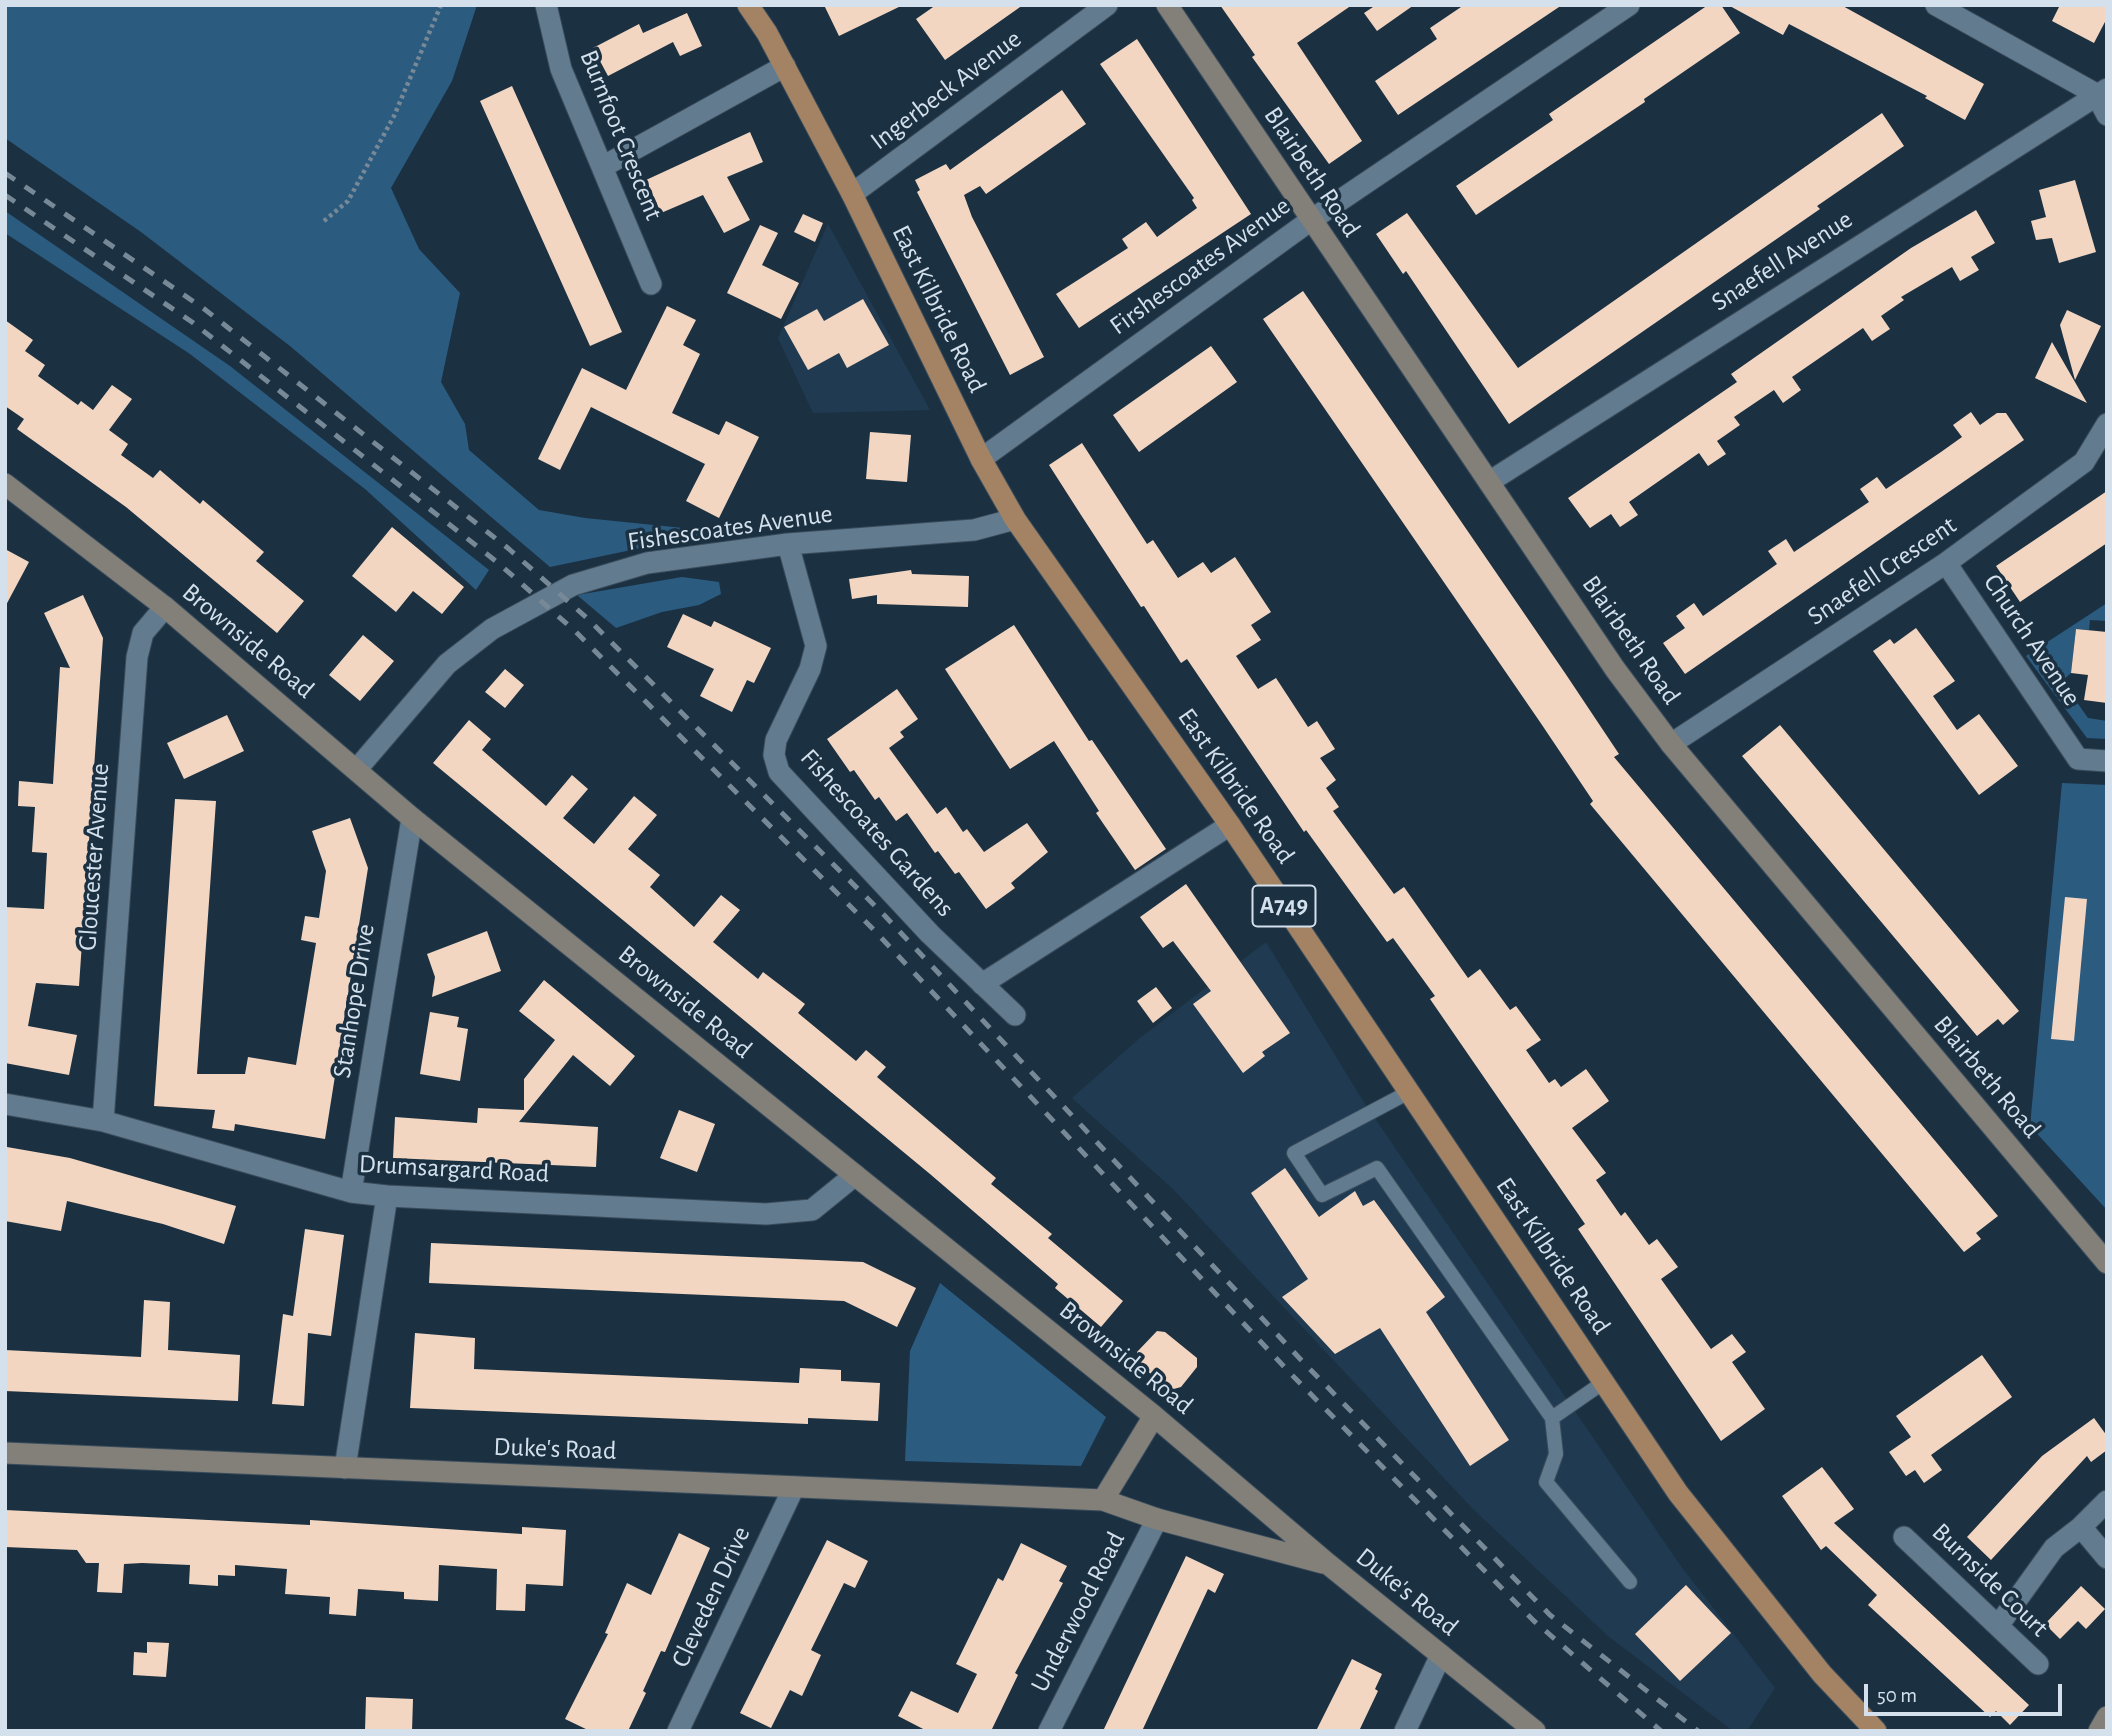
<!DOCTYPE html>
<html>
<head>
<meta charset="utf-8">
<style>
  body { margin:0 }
  #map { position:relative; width:2112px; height:1736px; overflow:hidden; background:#1b3142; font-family:"Alegreya Sans",sans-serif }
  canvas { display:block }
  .frame { position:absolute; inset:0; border:7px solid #d4e1ed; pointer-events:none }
  .scale { position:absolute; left:1864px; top:1684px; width:198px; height:32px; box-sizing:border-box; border:4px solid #d4e1ed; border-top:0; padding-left:9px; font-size:21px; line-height:24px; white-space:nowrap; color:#d4e1ed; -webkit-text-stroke:5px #1b3142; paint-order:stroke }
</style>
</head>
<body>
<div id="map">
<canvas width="2112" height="1736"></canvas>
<div class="frame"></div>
<div class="scale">50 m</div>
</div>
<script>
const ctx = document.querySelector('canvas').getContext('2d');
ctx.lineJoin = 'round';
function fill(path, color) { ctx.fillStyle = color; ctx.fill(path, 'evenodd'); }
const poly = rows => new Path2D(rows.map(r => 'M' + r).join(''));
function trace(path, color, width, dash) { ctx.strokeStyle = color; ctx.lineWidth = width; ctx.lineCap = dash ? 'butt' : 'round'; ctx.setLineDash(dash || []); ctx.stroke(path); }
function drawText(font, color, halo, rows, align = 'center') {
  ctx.font = font + ' "Alegreya Sans",sans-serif'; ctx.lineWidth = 7; ctx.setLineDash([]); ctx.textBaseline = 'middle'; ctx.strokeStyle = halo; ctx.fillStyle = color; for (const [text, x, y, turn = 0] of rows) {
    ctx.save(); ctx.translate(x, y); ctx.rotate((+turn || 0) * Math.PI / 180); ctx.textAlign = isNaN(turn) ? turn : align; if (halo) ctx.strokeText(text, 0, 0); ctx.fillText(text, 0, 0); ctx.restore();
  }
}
fill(poly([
  [828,224,930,410,813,413,778,338],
  [1266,942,1363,1101,1680,1565,1775,1688,1747,1731,1733,1731,1608,1636,1473,1509,1173,1189,1072,1098,1140,1038]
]), '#203b51');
fill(poly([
  [5,5,477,5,452,81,391,188,419,249,460,293,441,382,465,424,469,450,539,510,585,518,693,529,703,535,550,567,290,346,141,232,5,138],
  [5,211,230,366,489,570,476,590,365,489,190,354,5,233],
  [682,577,719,582,721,594,699,605,662,612,616,628,577,595],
  [2107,603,2107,621,2090,620,2089,630,2076,629,2071,673,2062,681,2088,718,2107,721,2107,739,2087,738,2026,656],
  [2062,783,2107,785,2107,1210,2030,1126],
  [940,1283,1106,1417,1081,1466,905,1461,910,1351]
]), '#2c5b80');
fill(poly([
  [824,5,903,5,839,36],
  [936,5,1023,5,945,60,916,19],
  [1220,5,1352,5,1297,43,1362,141,1329,164,1252,57,1255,55],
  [1376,5,1414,5,1377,31,1364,13],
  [1464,5,1562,5,1398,115,1375,81,1437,39,1430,28],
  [1708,5,1721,5,1740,33,1644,99,1645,102,1476,215,1456,186,1553,120,1549,114],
  [1728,5,1841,5,1984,84,1965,120,1925,98,1927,96,1789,24,1783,35],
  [2060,5,2107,5,2107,18,2094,43,2052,21],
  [687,13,702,46,680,56,673,42,608,76,593,48,639,24,643,33],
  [1137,39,1251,214,1079,328,1056,294,1128,248,1122,239,1146,222,1157,237,1197,208,1192,200,1194,198,1100,64],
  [512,86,622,332,590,346,480,101],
  [1062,90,1086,124,986,194,980,186,964,195,972,217,1044,357,1010,375,917,192,920,190,915,180,946,164,950,170],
  [1882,113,1904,146,1817,206,1820,209,1509,424,1406,271,1403,274,1376,234,1407,213,1518,368],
  [750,132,763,162,727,177,750,220,724,233,703,195,661,213,646,180],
  [2075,180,2096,252,2059,263,2052,238,2036,240,2031,221,2046,217,2039,190],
  [1976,210,1995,243,1971,257,1979,270,1960,281,1952,267,1901,297,1904,300,1881,316,1890,329,1872,341,1863,328,1792,377,1801,390,1783,403,1774,390,1734,417,1740,425,1717,441,1726,454,1708,466,1699,453,1629,502,1638,515,1620,527,1611,514,1590,528,1568,498,1737,382,1731,374,1911,248],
  [803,214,823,223,815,242,794,232],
  [760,225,778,233,762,265,799,283,781,319,727,293],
  [1303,291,1565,673,1619,754,1614,757,1998,1216,1976,1233,1981,1239,1964,1252,1590,804,1593,801,1540,722,1263,319],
  [863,299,889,345,847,368,839,353,808,370,784,327,817,309,824,321],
  [667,306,696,320,683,345,700,354,672,413,719,435,726,421,759,437,719,518,686,501,705,464,591,407,560,470,538,459,582,368,626,390],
  [2067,310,2101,326,2075,380,2060,325],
  [5,320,33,340,25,351,45,365,38,376,78,405,81,401,93,410,112,385,132,399,109,430,128,444,121,455,153,478,160,470,200,504,203,500,264,552,256,561,304,601,277,633,126,507,17,429,24,419,5,406],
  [2052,342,2087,403,2035,378],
  [1211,346,1237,382,1139,452,1113,415],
  [1971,412,1980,425,1997,413,2006,413,2024,440,1685,674,1663,643,1685,628,1676,616,1694,603,1703,616,1777,564,1768,551,1786,539,1794,552,1869,502,1860,489,1877,477,1886,489,1941,452,1962,437,1953,425],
  [870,432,911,435,907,482,866,479],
  [1082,443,1147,544,1153,540,1178,578,1203,562,1211,573,1235,557,1271,612,1251,625,1261,640,1236,656,1258,689,1276,678,1308,727,1317,721,1335,749,1320,758,1336,780,1326,788,1339,807,1333,811,1394,894,1404,887,1468,978,1480,969,1510,1010,1516,1006,1541,1040,1526,1050,1549,1083,1555,1079,1561,1087,1586,1069,1609,1101,1572,1128,1606,1173,1596,1180,1621,1216,1625,1212,1649,1245,1657,1239,1678,1267,1661,1279,1711,1349,1732,1334,1746,1352,1732,1362,1765,1409,1721,1441,1578,1229,1585,1224,1430,999,1435,996,1393,938,1387,942,1306,830,1304,832,1187,659,1181,663,1144,606,1141,607,1081,515,1049,465],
  [2107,491,2107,543,2020,602,1996,566],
  [392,527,464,587,442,614,413,591,396,612,352,576],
  [5,549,29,562,5,607],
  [911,570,912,574,969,576,968,607,877,604,877,595,852,599,849,579],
  [83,595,103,638,79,986,36,983,28,1026,77,1035,69,1075,5,1063,5,907,44,909,47,853,32,852,35,807,18,806,19,781,53,784,60,667,70,668,44,613],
  [683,614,711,627,714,621,771,648,754,683,747,680,732,712,700,696,714,669,667,647],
  [1014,625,1089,741,1092,740,1166,849,1135,870,1096,813,1099,811,1054,741,1010,769,945,669],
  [1916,628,1955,681,1933,696,1957,730,1979,714,2018,766,1979,795,1873,651,1890,639,1894,644],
  [2076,629,2107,632,2107,703,2084,700,2088,675,2071,673],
  [363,635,394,661,360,701,329,675],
  [505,669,524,685,505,708,485,692],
  [897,689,918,719,900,732,904,737,889,748,937,814,946,807,963,832,967,829,984,852,1027,823,1048,852,1011,883,1015,888,986,909,959,872,955,874,938,851,935,853,907,813,896,821,879,797,875,800,854,770,850,772,827,739],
  [227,715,244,751,184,779,167,743],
  [469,720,491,739,482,750,546,806,572,775,588,789,563,818,594,844,634,796,657,815,628,849,660,875,650,887,694,927,721,895,740,910,713,942,758,979,763,972,805,1004,798,1013,856,1061,866,1050,886,1067,877,1077,996,1178,991,1184,1052,1234,1048,1238,1123,1301,1101,1327,1055,1288,1058,1284,930,1174,433,763],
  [1780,725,2019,1011,2003,1025,1998,1019,1977,1036,1742,756],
  [175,799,216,801,197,1074,245,1074,248,1057,296,1065,316,943,301,940,305,916,319,918,326,871,312,831,350,818,368,868,325,1139,235,1124,234,1131,212,1128,215,1110,154,1106],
  [1186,884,1290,1033,1262,1052,1265,1056,1243,1073,1193,1004,1211,991,1173,941,1163,948,1140,917],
  [2065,897,2087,899,2074,1041,2051,1039],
  [487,931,501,971,432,997,435,977,427,954],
  [544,980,635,1056,610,1086,573,1055,519,1122,598,1127,596,1167,393,1158,395,1117,477,1123,478,1108,524,1110,524,1079,555,1040,519,1011],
  [1156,987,1172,1008,1153,1023,1137,1001],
  [430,1012,459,1017,457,1027,468,1029,460,1081,420,1074],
  [679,1110,715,1124,697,1172,660,1158],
  [7,1147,70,1158,236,1206,224,1244,163,1224,67,1201,61,1231,5,1221],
  [1285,1168,1319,1217,1355,1191,1363,1206,1374,1200,1445,1297,1426,1312,1509,1440,1470,1466,1380,1328,1335,1354,1282,1297,1308,1279,1251,1193],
  [305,1229,344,1235,331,1336,308,1333,304,1406,272,1404,283,1314,293,1316],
  [431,1243,863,1262,916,1288,897,1327,844,1301,429,1283],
  [144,1300,170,1302,168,1350,240,1355,238,1401,5,1391,5,1350,141,1357],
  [1157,1331,1165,1332,1197,1358,1197,1367,1181,1387,1170,1390,1139,1364,1137,1352],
  [415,1333,475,1338,474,1369,799,1383,800,1368,841,1370,841,1381,880,1383,878,1421,808,1418,808,1424,410,1408],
  [1982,1355,2012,1397,1931,1455,1942,1470,1924,1483,1915,1470,1906,1476,1889,1452,1911,1437,1896,1416],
  [2094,1418,2107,1436,2107,1450,2091,1462,2087,1456,1991,1560,1967,1537,2042,1456],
  [1822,1467,1854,1509,1834,1523,2029,1705,2010,1725,1996,1711,1990,1717,1868,1605,1877,1595,1826,1546,1821,1550,1782,1496],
  [5,1510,310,1525,310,1520,522,1534,522,1527,566,1530,563,1586,526,1584,525,1611,496,1610,497,1569,439,1565,438,1601,404,1599,404,1592,358,1589,356,1616,329,1614,330,1597,285,1594,287,1569,235,1565,235,1576,218,1575,218,1586,189,1584,190,1565,142,1563,124,1564,122,1593,97,1592,99,1563,86,1563,77,1550,5,1547],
  [679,1533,710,1548,665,1652,661,1651,643,1691,646,1693,628,1731,590,1731,565,1719,608,1634,605,1633,627,1583,651,1595],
  [827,1540,868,1561,855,1588,844,1583,811,1650,821,1655,802,1696,790,1690,771,1728,740,1713],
  [1021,1543,1067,1566,1059,1581,1063,1583,1015,1673,1018,1675,992,1729,996,1731,927,1731,898,1716,911,1691,958,1713,977,1674,956,1664,998,1578,1003,1581],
  [1186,1556,1224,1574,1215,1593,1208,1589,1142,1731,1103,1731],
  [1686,1585,1731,1633,1680,1681,1635,1634],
  [2081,1586,2105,1609,2086,1629,2078,1621,2060,1639,2045,1624],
  [147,1642,169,1643,166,1677,133,1675,134,1652,147,1653],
  [1352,1659,1382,1674,1375,1689,1378,1691,1359,1731,1316,1731],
  [366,1697,413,1699,412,1731,365,1731]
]), '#f3d6c2');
const lane = poly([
  [1409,1092,1294,1153,1322,1195,1377,1168,1552,1418],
  [1604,1382,1552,1418,1556,1454,1546,1482,1630,1582]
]);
const street = poly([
  [546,5,561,69,651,284],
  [1936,5,2096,94,2107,115],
  [604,166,785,66],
  [852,194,1107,5],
  [981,459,1311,220,1629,5],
  [1489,482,2107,89],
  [788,544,816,646,810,669,776,740,774,755,779,772,930,934,1015,1015],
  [1946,563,2078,759,2107,761],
  [1671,744,1946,563,2084,462,2107,424],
  [357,769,447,664,492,629,573,585,647,563,788,544,974,530,1015,519],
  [982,984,1230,825],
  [5,1104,103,1121,351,1192,387,1196,766,1214,812,1210,855,1175],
  [103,1121,137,657,143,633,165,607],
  [351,1192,412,818],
  [345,1468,387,1196],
  [2081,1527,2107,1558],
  [1904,1537,2038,1664],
  [1998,1626,2054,1548,2081,1527,2107,1501],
  [678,1731,794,1487],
  [1049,1731,1157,1519],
  [1405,1731,1441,1655]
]);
const secondary = poly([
  [1167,5,1615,669,1671,744,2107,1263],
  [5,484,165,607,412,818,1154,1416,1328,1564,1535,1731],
  [5,1453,1103,1500,1157,1519,1323,1563],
  [1103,1500,1154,1416],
  [2099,1731,2107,1717]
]);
const primary = poly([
  [748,5,767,33,852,194,981,459,1015,519,1230,825,1678,1493,1822,1674,1876,1731]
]);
trace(lane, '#3a4c5b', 16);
trace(street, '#3a4c5b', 23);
trace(secondary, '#3a4c5b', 23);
trace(primary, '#3a4c5b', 23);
trace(poly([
  [324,221,348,201,394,116,441,5]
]), '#778997', 4.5, [3.5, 3.5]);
trace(lane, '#637b8f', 14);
trace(street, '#637b8f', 21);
trace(secondary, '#837f79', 21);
trace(primary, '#a38363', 21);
trace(poly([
  [5,173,203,308,509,549,588,619,885,916,1302,1361,1550,1615,1698,1731],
  [5,195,192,322,497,562,576,632,873,929,1290,1373,1534,1621,1661,1731]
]), '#778997', 5, [12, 12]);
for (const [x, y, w] of [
  [1284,906,63]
]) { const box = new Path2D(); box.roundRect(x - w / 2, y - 20.5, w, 41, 5); ctx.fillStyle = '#1b3142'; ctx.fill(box); trace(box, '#d4e1ed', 2); }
drawText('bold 24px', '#d4e1ed', null, [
  ["A749",1284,906]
]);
drawText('26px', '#d4e1ed', '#1b3142', [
  ["Ingerbeck Avenue",946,90,-37],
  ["Burnfoot Crescent",621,135,68],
  ["Blairbeth Road",1312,172,56],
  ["Snaefell Avenue",1782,261,-33],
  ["Firshescoates Avenue",1200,266,-36],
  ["East Kilbride Road",939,309,64],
  ["Fishescoates Avenue",730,528,-8],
  ["Snaefell Crescent",1882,571,-34],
  ["Blairbeth Road",1631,640,55],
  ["Church Avenue",2032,640,56],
  ["Brownside Road",248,641,40],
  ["East Kilbride Road",1236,786,55],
  ["Fishescoates Gardens",877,833,48],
  ["Gloucester Avenue",94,857,-86],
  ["Stanhope Drive",354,1001,-81],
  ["Brownside Road",685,1002,39],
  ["Blairbeth Road",1987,1077,50],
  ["Drumsargard Road",454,1169,3],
  ["East Kilbride Road",1553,1256,56],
  ["Brownside Road",1126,1358,39],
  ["Duke's Road",555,1449,2],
  ["Burnside Court",1990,1580,44],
  ["Duke's Road",1407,1592,39],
  ["Cleveden Drive",711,1597,-65],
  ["Underwood Road",1078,1612,-63]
]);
</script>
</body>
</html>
